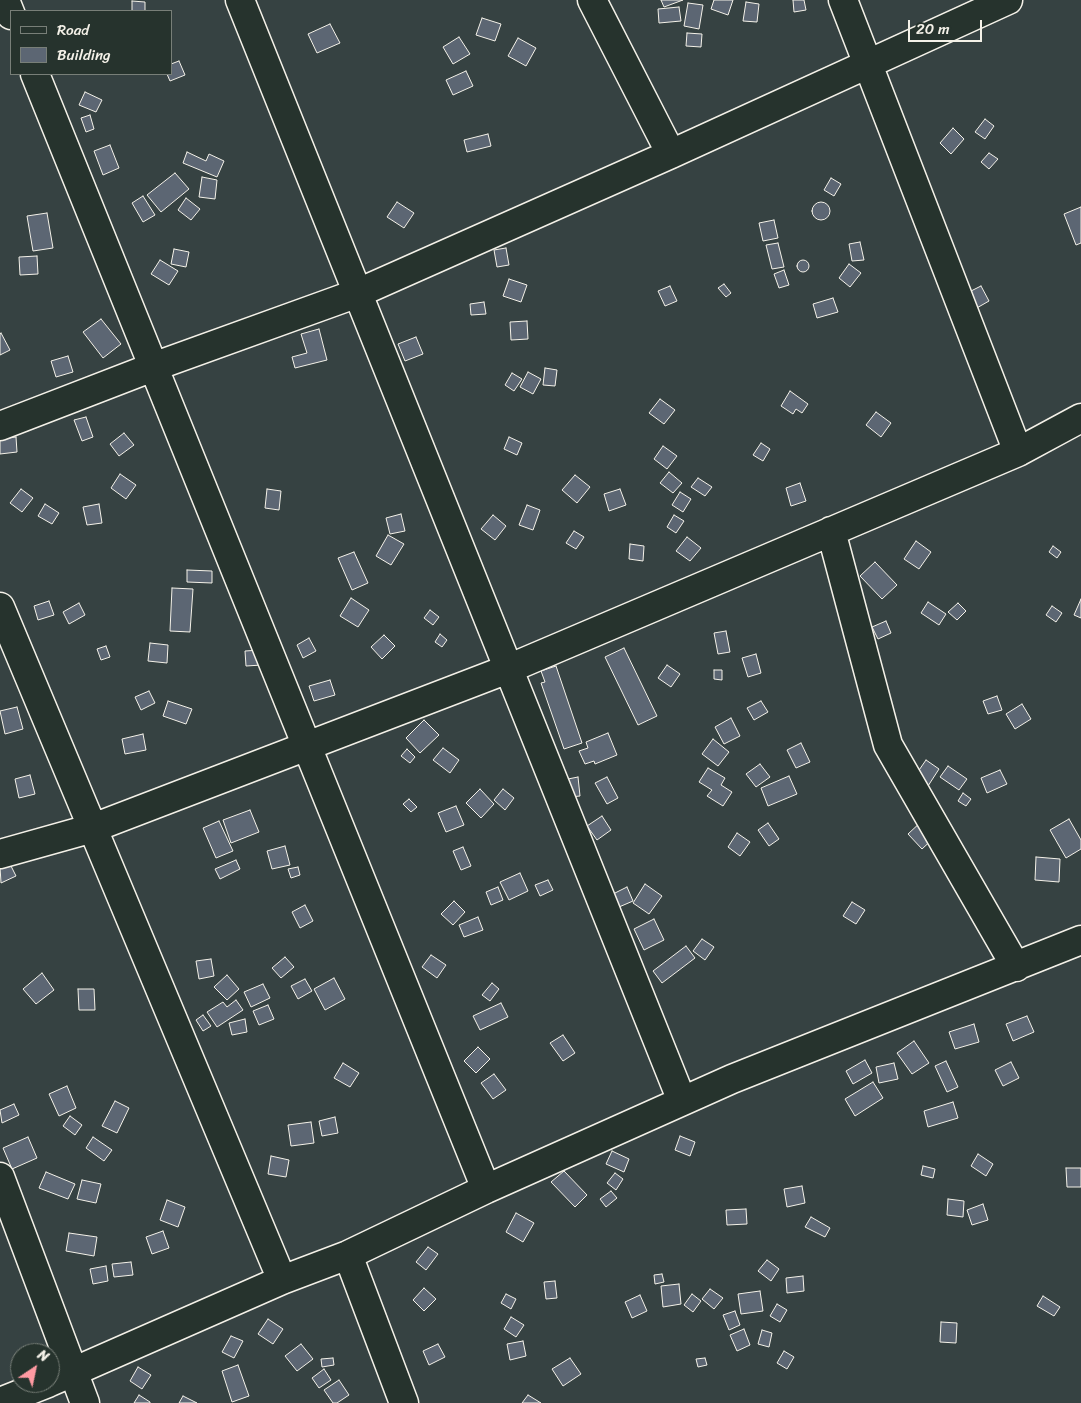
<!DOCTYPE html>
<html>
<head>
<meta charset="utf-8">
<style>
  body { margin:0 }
  #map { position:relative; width:1081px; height:1403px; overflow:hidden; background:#364242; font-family:Sriracha,sans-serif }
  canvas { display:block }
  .legend { position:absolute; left:10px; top:10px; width:162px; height:65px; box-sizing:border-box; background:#26332d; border:1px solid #787f78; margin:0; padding:6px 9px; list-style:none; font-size:15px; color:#f4f1e8 }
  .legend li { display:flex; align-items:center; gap:10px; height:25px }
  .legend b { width:25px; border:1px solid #787f78 }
  .north { position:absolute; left:10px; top:1343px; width:50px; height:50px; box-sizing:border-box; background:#26332d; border:1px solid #787f78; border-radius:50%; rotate:34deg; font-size:14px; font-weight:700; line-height:20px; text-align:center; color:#f4f1e8 }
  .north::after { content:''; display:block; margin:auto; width:18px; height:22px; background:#ff9aa2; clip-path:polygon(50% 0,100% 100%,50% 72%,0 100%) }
  .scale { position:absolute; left:908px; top:20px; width:74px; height:22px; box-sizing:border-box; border:2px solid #f4f1e8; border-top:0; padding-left:6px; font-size:15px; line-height:18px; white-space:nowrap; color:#f4f1e8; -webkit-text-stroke:4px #26332d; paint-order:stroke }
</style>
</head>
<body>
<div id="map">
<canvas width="1081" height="1403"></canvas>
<ul class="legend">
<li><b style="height:6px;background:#26332d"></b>Road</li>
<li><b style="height:14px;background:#5c6673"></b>Building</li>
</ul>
<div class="north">N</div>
<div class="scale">20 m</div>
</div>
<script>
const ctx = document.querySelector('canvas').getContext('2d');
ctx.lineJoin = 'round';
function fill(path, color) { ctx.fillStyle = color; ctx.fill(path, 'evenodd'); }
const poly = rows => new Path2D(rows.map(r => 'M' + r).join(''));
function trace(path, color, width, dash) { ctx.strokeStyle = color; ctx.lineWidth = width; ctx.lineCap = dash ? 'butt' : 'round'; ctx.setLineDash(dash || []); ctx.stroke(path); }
const building = poly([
  [661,0,683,0,664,7,661,0],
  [714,0,733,0,728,15,711,9,714,0],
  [793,0,804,0,806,10,794,12,793,0],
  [132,1,145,2,145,11,132,11,132,1],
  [746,2,759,4,757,22,743,21,746,2],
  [688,3,703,5,699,29,684,26,688,3],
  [679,7,681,21,659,23,658,9,679,7],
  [482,18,501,24,495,41,476,35,482,18],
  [330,24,340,43,317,53,308,34,330,24],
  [687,33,702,34,701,47,686,46,687,33],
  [459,37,470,54,453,64,443,47,459,37],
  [518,38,536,48,526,66,508,56,518,38],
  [179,61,185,75,170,81,167,74,171,74,171,64,179,61],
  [466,71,473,86,453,95,446,80,466,71],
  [85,92,102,100,96,112,79,105,85,92],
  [90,115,94,129,86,132,81,118,90,115],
  [985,119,994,126,985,139,975,132,985,119],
  [953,128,964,139,951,154,940,143,953,128],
  [488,134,491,146,467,152,464,140,488,134],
  [110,145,119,168,103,175,94,151,110,145],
  [187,152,206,161,209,154,224,161,217,177,183,163,187,152],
  [989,153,998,159,989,169,981,162,989,153],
  [175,173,189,189,161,212,147,195,175,173],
  [202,177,217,180,215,199,199,197,202,177],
  [831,178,841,184,834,196,824,190,831,178],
  [143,196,155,215,143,222,132,203,143,196],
  [186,198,200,209,191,220,178,210,186,198],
  [397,202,414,213,404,228,387,217,397,202],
  '812 211a9 9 0 1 1 18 0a9 9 0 1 1-18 0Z',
  [1081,207,1081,243,1076,245,1064,214,1081,207],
  [47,213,53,248,33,251,27,216,47,213],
  [774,220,778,238,763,241,759,223,774,220],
  [860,242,864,260,852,261,849,244,860,242],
  [778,243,784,267,772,269,766,245,778,243],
  [506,248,509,265,497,267,494,250,506,248],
  [174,249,189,252,186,267,171,264,174,249],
  [37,256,38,274,20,275,19,257,37,256],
  '797 266a6 6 0 1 1 12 0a6 6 0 1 1-12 0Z',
  [160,260,178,271,169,285,151,274,160,260],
  [849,264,861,273,850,287,839,278,849,264],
  [784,270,789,285,779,288,774,274,784,270],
  [509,279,527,285,521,302,503,296,509,279],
  [724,284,731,293,726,297,718,288,724,284],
  [670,286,677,301,665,306,658,291,670,286],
  [981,286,989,301,975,309,967,293,981,286],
  [833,298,838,312,817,318,813,304,833,298],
  [484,302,486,314,471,315,470,304,484,302],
  [101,319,121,344,103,358,83,332,101,319],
  [527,321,528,339,511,340,510,322,527,321],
  [319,329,327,360,295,368,292,357,307,353,301,334,319,329],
  [1,333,10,350,0,355,0,334,1,333],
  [416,337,423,354,405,361,398,344,416,337],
  [68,356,73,372,56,377,51,361,68,356],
  [545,368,557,370,555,386,543,385,545,368],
  [528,372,541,379,533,394,520,387,528,372],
  [512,373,522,379,514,391,505,385,512,373],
  [790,391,808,404,802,413,796,409,793,414,781,406,790,391],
  [660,399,675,410,664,424,649,413,660,399],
  [876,412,891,423,881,437,866,425,876,412],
  [86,417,93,437,82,441,74,420,86,417],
  [124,433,134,445,119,456,110,444,124,433],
  [16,437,17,452,0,454,0,439,16,437],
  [509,437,522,443,517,455,504,449,509,437],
  [761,443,770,449,763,461,753,455,761,443],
  [663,446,677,456,667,469,654,459,663,446],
  [669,472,682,483,673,493,660,483,669,472],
  [120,474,136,485,126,499,111,488,120,474],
  [575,475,590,487,577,503,562,490,575,475],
  [698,478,712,487,705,496,691,487,698,478],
  [800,483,806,501,791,506,786,488,800,483],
  [21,489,33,498,22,512,10,503,21,489],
  [267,489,281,491,279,510,265,508,267,489],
  [620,489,626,505,609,511,604,494,620,489],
  [680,492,691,499,683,512,672,505,680,492],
  [45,504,59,513,52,524,38,516,45,504],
  [99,504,102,523,87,525,83,507,99,504],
  [527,505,540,510,533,530,519,525,527,505],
  [401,514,405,531,390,534,386,518,401,514],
  [493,515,506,526,495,540,481,529,493,515],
  [674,515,684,521,676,533,667,527,674,515],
  [574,531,584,537,576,549,566,543,574,531],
  [388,535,404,544,391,565,376,556,388,535],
  [687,537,701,548,690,561,676,551,687,537],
  [916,541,931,552,919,569,904,559,916,541],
  [630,544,644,546,643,561,629,559,630,544],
  [1053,546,1061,552,1057,558,1049,552,1053,546],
  [354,552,368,583,352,590,338,558,354,552],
  [875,562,897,585,882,599,860,576,875,562],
  [187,570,212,571,212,583,187,582,187,570],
  [172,588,193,589,190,632,170,631,172,588],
  [351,598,369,610,358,627,340,616,351,598],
  [1081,599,1081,618,1074,615,1081,599],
  [49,601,54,615,38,620,34,606,49,601],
  [928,602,946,614,939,625,921,613,928,602],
  [79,603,85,615,69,624,63,612,79,603],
  [958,603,966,611,957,620,948,612,958,603],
  [1052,606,1062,613,1056,622,1046,615,1052,606],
  [430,610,439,617,433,625,424,618,430,610],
  [886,621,891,633,878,639,872,627,886,621],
  [726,631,730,652,718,654,714,633,726,631],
  [440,634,447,640,442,647,435,642,440,634],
  [384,635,395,646,382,659,371,647,384,635],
  [309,638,316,651,303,658,297,645,309,638],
  [150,643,168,645,167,663,148,661,150,643],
  [106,646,110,657,101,660,97,649,106,646],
  [624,648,657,716,638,725,605,657,624,648],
  [261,650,262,665,246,666,245,651,261,650],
  [756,654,761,673,748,677,742,658,756,654],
  [667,665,680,674,671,687,658,678,667,665],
  [556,666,582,743,564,749,541,683,545,682,541,671,556,666],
  [714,670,722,670,722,680,714,679,714,670],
  [330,680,335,695,314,701,309,686,330,680],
  [149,691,155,703,141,710,135,697,149,691],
  [997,696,1002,710,988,714,983,701,997,696],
  [168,701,192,709,186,724,163,716,168,701],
  [761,701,768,712,754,720,747,708,761,701],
  [1022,704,1031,719,1015,729,1006,714,1022,704],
  [17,707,23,729,5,734,0,711,17,707],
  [731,718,740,736,724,744,715,727,731,718],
  [424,720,439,735,420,753,406,738,424,720],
  [608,733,617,755,595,764,594,761,585,764,579,751,588,748,586,742,608,733],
  [143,734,146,750,125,754,122,739,143,734],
  [713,739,729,752,718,766,702,754,713,739],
  [801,743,810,762,796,768,787,750,801,743],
  [443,748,459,760,450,773,433,760,443,748],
  [407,749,415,757,410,763,401,756,407,749],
  [926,760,939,769,928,786,915,776,926,760],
  [760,764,770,777,756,787,746,774,760,764],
  [948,766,967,779,959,790,940,777,948,766],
  [708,768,725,778,721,785,732,792,723,806,707,796,712,790,699,782,708,768],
  [1000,770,1007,784,987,793,981,778,1000,770],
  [30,775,35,794,19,798,15,779,30,775],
  [789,776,797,794,768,806,761,788,789,776],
  [578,777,580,796,570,797,568,779,578,777],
  [607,777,618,798,607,804,595,783,607,777],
  [480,789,494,804,481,818,466,803,480,789],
  [503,789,514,798,505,810,494,800,503,789],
  [963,793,971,799,966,806,958,801,963,793],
  [409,799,417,807,411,812,403,804,409,799],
  [456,806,464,825,446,832,438,813,456,806],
  [250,810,259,832,231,843,223,820,250,810],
  [602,816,611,830,597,840,587,826,602,816],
  [1069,819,1081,840,1081,849,1066,858,1050,830,1069,819],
  [219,821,233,851,216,858,203,828,219,821],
  [922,821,936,836,922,849,908,834,922,821],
  [768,823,779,839,769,846,758,830,768,823],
  [737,833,750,842,740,856,728,847,737,833],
  [285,846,290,865,272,869,267,851,285,846],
  [463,847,471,866,461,870,453,851,463,847],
  [1036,857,1060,859,1059,882,1035,880,1036,857],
  [236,860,240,869,220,879,215,869,236,860],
  [9,862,16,876,1,883,0,867,9,862],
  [298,867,300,875,291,878,288,869,298,867],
  [520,873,528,891,509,900,500,882,520,873],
  [548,880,553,890,540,896,535,885,548,880],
  [645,884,662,896,649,914,633,903,645,884],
  [498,887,503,900,491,905,486,892,498,887],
  [627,887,633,901,619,907,613,894,627,887],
  [454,901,465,912,453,925,441,914,454,901],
  [852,902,865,910,856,924,843,916,852,902],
  [305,905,313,921,300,928,292,912,305,905],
  [478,917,483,930,464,937,459,925,478,917],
  [654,919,664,940,644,950,634,929,654,919],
  [702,939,714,947,705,960,693,951,702,939],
  [686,946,695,958,662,983,653,971,686,946],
  [431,955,446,965,437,978,422,967,431,955],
  [285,957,294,967,281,978,272,968,285,957],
  [211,959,214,976,199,979,196,961,211,959],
  [42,973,54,990,36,1004,23,989,42,973],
  [227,975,239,989,227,1000,214,987,227,975],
  [334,978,345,999,325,1010,314,989,334,978],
  [305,979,312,991,298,999,291,986,305,979],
  [492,983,499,989,490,1001,482,995,492,983],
  [263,984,270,998,251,1007,244,992,263,984],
  [78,989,94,989,95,1010,79,1010,78,989],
  [236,1000,243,1010,217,1027,207,1012,223,1002,227,1007,236,1000],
  [501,1003,508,1017,480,1030,473,1016,501,1003],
  [268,1005,274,1019,259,1025,253,1011,268,1005],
  [203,1015,211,1026,203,1031,196,1020,203,1015],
  [1027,1016,1034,1032,1013,1041,1006,1024,1027,1016],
  [245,1019,247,1032,232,1035,229,1023,245,1019],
  [974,1024,979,1042,955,1049,949,1032,974,1024],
  [563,1035,575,1053,563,1061,550,1043,563,1035],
  [914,1041,929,1063,912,1074,897,1053,914,1041],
  [478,1047,490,1059,476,1073,464,1061,478,1047],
  [865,1060,872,1073,853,1084,846,1071,865,1060],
  [946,1061,958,1087,947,1092,935,1066,946,1061],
  [1011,1062,1019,1078,1003,1086,995,1070,1011,1062],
  [343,1063,359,1073,350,1087,334,1078,343,1063],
  [894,1063,898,1079,879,1083,876,1067,894,1063],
  [494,1074,506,1090,493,1099,481,1083,494,1074],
  [873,1082,883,1098,855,1116,845,1099,873,1082],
  [67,1086,76,1108,59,1116,49,1094,67,1086],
  [115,1101,129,1108,117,1133,102,1126,115,1101],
  [953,1102,958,1118,928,1127,924,1111,953,1102],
  [14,1104,19,1115,2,1123,0,1110,14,1104],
  [70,1116,82,1125,75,1135,63,1126,70,1116],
  [335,1117,338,1133,322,1136,319,1121,335,1117],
  [311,1122,314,1143,291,1146,288,1125,311,1122],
  [680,1136,695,1142,690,1156,675,1150,680,1136],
  [28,1137,37,1158,12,1169,3,1148,28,1137],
  [93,1137,112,1150,104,1161,86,1148,93,1137],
  [612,1151,629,1159,624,1172,606,1164,612,1151],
  [978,1154,993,1164,986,1176,971,1166,978,1154],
  [271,1156,289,1160,286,1177,268,1174,271,1156],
  [923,1166,935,1169,933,1178,921,1175,923,1166],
  [1066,1168,1081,1168,1081,1187,1067,1187,1066,1168],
  [564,1171,587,1195,575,1207,551,1182,564,1171],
  [46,1172,75,1184,68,1199,39,1188,46,1172],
  [615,1173,623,1179,616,1190,607,1183,615,1173],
  [82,1180,101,1184,96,1203,77,1199,82,1180],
  [802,1186,805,1203,787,1207,784,1189,802,1186],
  [611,1191,617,1198,606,1207,600,1199,611,1191],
  [948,1199,964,1201,963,1217,947,1215,948,1199],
  [167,1200,185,1207,178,1227,160,1220,167,1200],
  [983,1204,988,1220,972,1225,967,1210,983,1204],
  [746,1209,747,1224,727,1225,726,1210,746,1209],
  [516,1213,534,1223,523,1242,506,1232,516,1213],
  [811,1217,830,1228,825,1237,805,1227,811,1217],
  [163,1231,169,1248,152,1254,146,1237,163,1231],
  [69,1233,97,1237,94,1256,66,1251,69,1233],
  [428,1247,438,1254,426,1270,416,1262,428,1247],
  [767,1260,779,1269,771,1281,758,1271,767,1260],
  [131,1262,133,1275,114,1277,112,1264,131,1262],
  [106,1266,108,1281,93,1284,90,1269,106,1266],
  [662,1274,664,1282,655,1284,654,1275,662,1274],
  [803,1276,804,1291,787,1293,786,1278,803,1276],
  [555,1281,557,1298,546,1299,544,1282,555,1281],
  [679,1284,681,1304,663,1307,661,1286,679,1284],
  [424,1288,436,1299,424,1311,413,1300,424,1288],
  [710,1289,723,1298,714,1309,702,1299,710,1289],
  [760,1291,763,1311,741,1314,738,1294,760,1291],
  [506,1294,516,1299,511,1309,501,1303,506,1294],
  [692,1294,701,1301,693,1312,684,1305,692,1294],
  [640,1295,647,1311,632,1318,625,1302,640,1295],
  [1043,1296,1060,1307,1054,1316,1037,1306,1043,1296],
  [777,1304,787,1310,780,1322,770,1316,777,1304],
  [735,1311,740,1325,729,1330,723,1315,735,1311],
  [511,1317,524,1325,516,1337,504,1329,511,1317],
  [268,1319,283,1329,273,1344,258,1334,268,1319],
  [941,1322,957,1323,956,1343,940,1342,941,1322],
  [744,1329,750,1345,737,1351,730,1335,744,1329],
  [762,1330,772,1333,769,1347,758,1344,762,1330],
  [231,1336,243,1341,234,1358,222,1352,231,1336],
  [523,1341,526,1356,510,1360,507,1344,523,1341],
  [301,1344,313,1359,297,1371,285,1356,301,1344],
  [438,1344,445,1357,429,1365,423,1351,438,1344],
  [784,1351,794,1357,787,1369,777,1363,784,1351],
  [333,1358,334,1365,322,1367,321,1359,333,1358],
  [570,1358,581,1374,563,1386,552,1369,570,1358],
  [705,1358,707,1365,698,1367,696,1359,705,1358],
  [238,1365,249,1396,232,1402,222,1371,238,1365],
  [138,1367,151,1375,142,1389,130,1381,138,1367],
  [324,1369,331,1380,319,1388,312,1378,324,1369],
  [339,1380,349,1395,337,1403,333,1403,324,1390,339,1380],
  [139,1395,150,1402,150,1403,134,1403,139,1395],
  [528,1395,541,1403,522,1403,528,1395],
  [183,1396,197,1403,179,1403,183,1396]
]);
fill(building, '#5c6673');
trace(building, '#f4f1e8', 1);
const minor = poly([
  [5,0,11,15],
  [240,0,682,1101],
  [592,0,671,154],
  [843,0,1018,452],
  [35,74,486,1189],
  [0,426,153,367,358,293,671,154,1008,0],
  [831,531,888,745,1016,967],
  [0,607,282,1280],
  [0,854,93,828,508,669,1018,452,1081,418],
  [0,1177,85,1403],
  [348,1255,404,1403],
  [50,1382,282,1280,348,1255,486,1189,732,1079,1081,940],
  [0,1402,48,1383]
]);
trace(minor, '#f4f1e8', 31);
trace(minor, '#26332d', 28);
</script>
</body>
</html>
